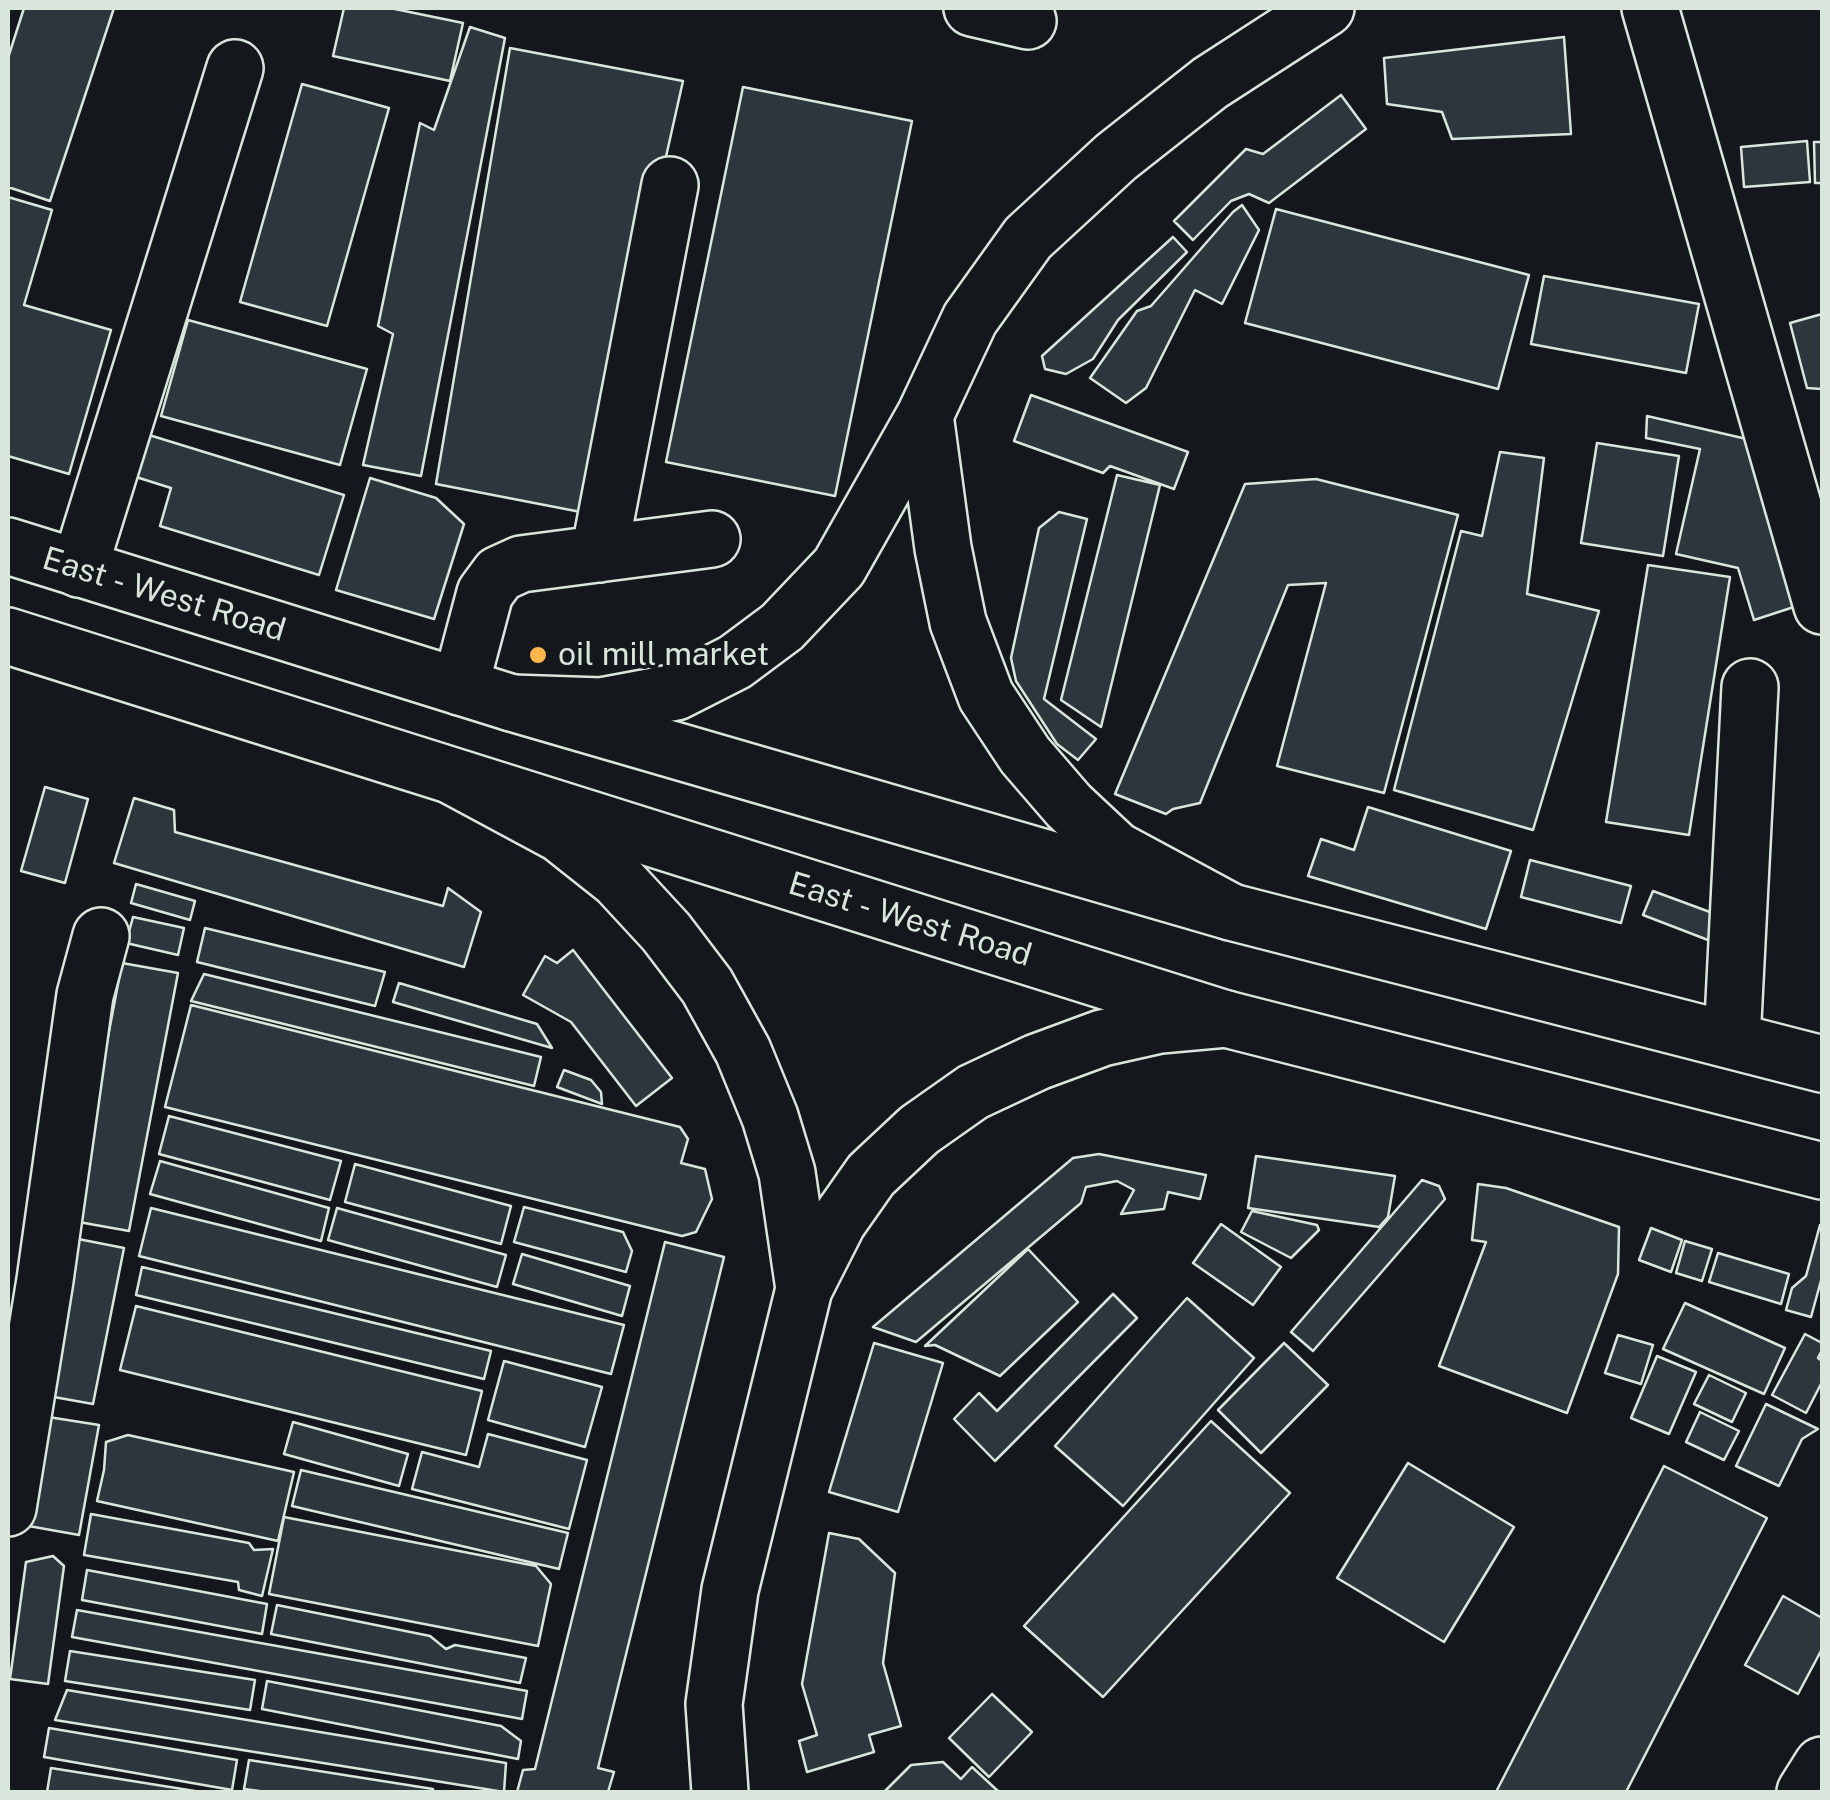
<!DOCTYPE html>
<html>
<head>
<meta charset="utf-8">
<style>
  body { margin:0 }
  #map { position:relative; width:1830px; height:1800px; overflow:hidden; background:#14181c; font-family:"Public Sans",sans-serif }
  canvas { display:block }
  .frame { position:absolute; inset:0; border:10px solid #d8e6dc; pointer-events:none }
</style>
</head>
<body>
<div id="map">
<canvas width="1830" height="1800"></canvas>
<div class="frame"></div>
</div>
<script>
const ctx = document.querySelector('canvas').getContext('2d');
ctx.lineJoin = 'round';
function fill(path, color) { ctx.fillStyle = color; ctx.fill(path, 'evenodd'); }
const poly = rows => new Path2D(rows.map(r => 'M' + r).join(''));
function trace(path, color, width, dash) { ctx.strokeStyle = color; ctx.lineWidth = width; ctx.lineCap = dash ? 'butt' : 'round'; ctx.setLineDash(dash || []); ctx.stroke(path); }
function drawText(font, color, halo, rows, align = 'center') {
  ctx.font = font + ' "Public Sans",sans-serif'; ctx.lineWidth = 8; ctx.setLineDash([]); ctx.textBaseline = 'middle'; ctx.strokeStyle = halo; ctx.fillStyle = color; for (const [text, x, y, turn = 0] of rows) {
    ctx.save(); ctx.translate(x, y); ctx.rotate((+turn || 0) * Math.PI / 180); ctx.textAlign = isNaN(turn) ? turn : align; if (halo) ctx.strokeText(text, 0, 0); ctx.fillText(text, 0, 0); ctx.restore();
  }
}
const building = poly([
  [24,8,114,8,50,201,8,187,8,58,24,8],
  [344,8,390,8,463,23,450,81,333,56,344,8],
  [470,27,505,38,421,476,363,465,393,334,378,326,420,123,434,130,470,27],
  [1564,37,1571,134,1452,139,1442,112,1387,104,1384,58,1564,37],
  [510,48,683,81,586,513,436,484,510,48],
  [302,84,389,108,327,326,240,302,302,84],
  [743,87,912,121,835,496,666,462,743,87],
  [1341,95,1366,129,1269,203,1249,194,1231,201,1193,240,1174,221,1246,149,1263,154,1341,95],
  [1807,141,1810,182,1744,187,1741,147,1807,141],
  [1814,142,1822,142,1822,183,1815,183,1814,142],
  [8,197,52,210,24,305,111,330,69,474,8,456,8,197],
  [1242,205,1259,230,1222,304,1195,290,1146,388,1126,403,1090,378,1137,311,1151,306,1233,212,1242,205],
  [1276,209,1529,275,1498,389,1245,323,1276,209],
  [1173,237,1187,252,1118,320,1093,359,1066,374,1045,369,1042,356,1173,237],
  [1544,276,1699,304,1686,373,1531,344,1544,276],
  [1822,314,1822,389,1807,388,1790,323,1822,314],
  [188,320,367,369,340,465,161,416,188,320],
  [1031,395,1188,452,1174,489,1110,466,1103,473,1014,441,1031,395],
  [1647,416,1751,440,1803,604,1754,620,1738,568,1676,554,1700,449,1646,438,1647,416],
  [149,435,344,495,319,575,160,526,171,488,136,477,149,435],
  [1597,443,1679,456,1663,556,1581,543,1597,443],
  [1500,452,1544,458,1527,594,1599,611,1533,830,1394,790,1461,531,1482,536,1500,452],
  [1117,475,1160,485,1101,727,1061,700,1117,475],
  [370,478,436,498,464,524,434,619,336,590,370,478],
  [1316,479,1458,515,1384,793,1277,766,1326,583,1288,585,1200,803,1173,809,1166,814,1115,794,1245,484,1316,479],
  [1059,512,1087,519,1044,699,1096,739,1078,760,1057,744,1016,681,1011,658,1039,528,1059,512],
  [1648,565,1730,577,1689,835,1606,822,1648,565],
  [45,787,88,799,65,883,21,871,45,787],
  [134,798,174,810,175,832,443,906,448,888,481,912,464,967,114,863,134,798],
  [1368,807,1511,851,1486,929,1308,876,1321,839,1354,850,1368,807],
  [1530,860,1631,886,1621,923,1521,897,1530,860],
  [136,884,195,901,190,920,131,903,136,884],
  [1653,891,1718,915,1708,940,1643,915,1653,891],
  [133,917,184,928,178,955,126,943,133,917],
  [205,928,385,972,375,1006,197,962,205,928],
  [573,950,672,1078,636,1106,571,1022,523,995,545,956,557,963,573,950],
  [122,963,178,973,129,1231,73,1221,122,963],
  [204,974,541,1057,534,1086,191,1001,204,974],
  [399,983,537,1024,552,1048,393,1002,399,983],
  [191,1005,680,1127,688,1139,681,1163,705,1169,712,1199,696,1232,682,1236,165,1107,191,1005],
  [564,1070,591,1080,601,1092,602,1104,557,1087,564,1070],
  [169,1116,341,1161,330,1200,159,1154,169,1116],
  [1099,1154,1206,1175,1200,1199,1168,1192,1164,1209,1121,1214,1134,1190,1117,1181,1086,1187,1081,1203,916,1342,873,1327,1073,1158,1099,1154],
  [1256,1156,1395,1176,1388,1217,1379,1227,1248,1208,1256,1156],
  [160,1161,329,1208,321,1241,150,1194,160,1161],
  [355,1164,511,1206,501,1244,345,1202,355,1164],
  [1422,1180,1439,1186,1445,1199,1313,1351,1291,1332,1422,1180],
  [1478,1184,1506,1188,1619,1227,1618,1274,1567,1413,1439,1366,1486,1242,1472,1240,1478,1184],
  [524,1207,623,1232,632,1251,626,1272,514,1242,524,1207],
  [151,1208,624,1325,611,1374,139,1256,151,1208],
  [337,1208,506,1255,497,1287,328,1240,337,1208],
  [1252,1211,1317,1225,1319,1230,1291,1258,1241,1232,1252,1211],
  [1221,1224,1281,1267,1253,1305,1193,1263,1221,1224],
  [1820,1225,1822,1226,1822,1277,1811,1317,1786,1310,1792,1288,1806,1276,1820,1225],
  [1651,1228,1682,1240,1671,1272,1639,1260,1651,1228],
  [68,1237,124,1248,93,1404,37,1394,68,1237],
  [1685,1241,1712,1249,1702,1281,1676,1273,1685,1241],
  [665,1242,724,1257,598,1768,614,1772,608,1792,517,1792,523,1770,535,1769,665,1242],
  [1028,1249,1078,1302,1000,1376,935,1345,925,1346,1028,1249],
  [1718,1253,1789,1274,1781,1304,1709,1282,1718,1253],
  [522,1254,630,1286,622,1316,513,1284,522,1254],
  [142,1267,491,1351,484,1379,136,1295,142,1267],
  [1113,1294,1137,1318,995,1461,954,1419,979,1393,997,1411,1113,1294],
  [1187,1298,1254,1358,1123,1506,1055,1446,1187,1298],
  [1685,1303,1785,1348,1764,1394,1663,1349,1685,1303],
  [136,1306,482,1391,466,1455,120,1370,136,1306],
  [1805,1334,1822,1343,1822,1350,1818,1358,1822,1361,1822,1382,1806,1413,1772,1395,1805,1334],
  [1618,1335,1653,1345,1641,1384,1605,1373,1618,1335],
  [874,1343,943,1363,898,1512,829,1492,874,1343],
  [1284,1343,1328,1385,1261,1453,1218,1410,1284,1343],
  [1657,1356,1696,1372,1669,1434,1631,1418,1657,1356],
  [504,1361,602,1387,585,1447,488,1420,504,1361],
  [1709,1375,1746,1393,1732,1422,1694,1404,1709,1375],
  [1766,1404,1818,1429,1802,1439,1779,1486,1736,1466,1766,1404],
  [1700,1412,1739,1431,1724,1460,1686,1442,1700,1412],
  [42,1416,99,1425,79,1535,23,1525,42,1416],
  [1211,1421,1290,1493,1103,1697,1024,1626,1211,1421],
  [293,1422,408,1454,399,1486,284,1454,293,1422],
  [488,1434,587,1460,569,1529,412,1489,422,1452,479,1467,488,1434],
  [128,1435,294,1472,278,1541,97,1501,104,1470,106,1442,128,1435],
  [1408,1463,1514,1527,1444,1642,1337,1578,1408,1463],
  [1664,1466,1767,1518,1626,1792,1496,1792,1664,1466],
  [301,1470,568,1533,559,1569,292,1506,301,1470],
  [91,1514,249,1543,254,1550,273,1549,262,1596,239,1590,238,1582,84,1555,91,1514],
  [284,1517,536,1566,551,1584,538,1646,269,1594,284,1517],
  [829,1533,859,1539,895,1573,883,1663,901,1726,869,1735,874,1752,807,1772,799,1741,817,1735,802,1684,829,1533],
  [53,1556,64,1566,48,1684,10,1679,26,1562,53,1556],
  [87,1570,267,1604,262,1634,82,1600,87,1570],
  [1783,1596,1822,1618,1822,1649,1798,1694,1745,1665,1783,1596],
  [277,1605,430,1636,446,1649,455,1645,526,1658,520,1683,271,1634,277,1605],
  [77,1610,527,1691,522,1719,72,1637,77,1610],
  [70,1651,255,1680,250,1710,65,1681,70,1651],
  [267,1681,501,1726,521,1741,518,1759,262,1709,267,1681],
  [67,1690,506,1763,504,1792,55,1720,67,1690],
  [992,1694,1032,1732,989,1777,949,1738,992,1694],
  [49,1728,237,1760,232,1790,44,1757,49,1728],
  [249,1760,433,1789,433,1792,267,1792,244,1789,249,1760],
  [943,1762,961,1779,972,1767,999,1792,884,1792,911,1765,943,1762],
  [51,1768,201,1792,47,1792,51,1768]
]);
fill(building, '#2c363c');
trace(building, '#d8e6dc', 2.5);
const minor = poly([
  [972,8,1028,21],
  [1650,8,1822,606],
  [599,554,670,185],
  [79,569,235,68],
  [460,687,485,593,499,574,521,564,712,539],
  [1732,1040,1750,687],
  [8,1508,45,1280,85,995,101,936]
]);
const major = poly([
  [8,546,512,703,1231,912,1822,1064],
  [8,636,1226,1019,1822,1171]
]);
const highway = poly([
  [925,415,943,548,958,622,986,696,1025,755,1069,806,1116,850,1231,912],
  [512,703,601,706,676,692,735,662,782,627,839,567,925,415,970,319,1028,238,1116,157,1210,83,1326,8],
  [454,777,560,834,618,880,666,932,707,986,743,1051,770,1117,787,1173,804,1289],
  [720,1792,714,1704,730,1590,804,1289,838,1222,871,1175,919,1130,973,1092,1037,1062,1102,1038,1160,1025,1226,1019],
  [1805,1792,1822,1765]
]);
trace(minor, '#d8e6dc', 60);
trace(major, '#d8e6dc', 60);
trace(highway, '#d8e6dc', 60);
trace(minor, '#14181c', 55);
trace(major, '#14181c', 55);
trace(highway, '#14181c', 55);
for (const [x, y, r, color] of [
  [538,655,10,"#ffb74d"]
]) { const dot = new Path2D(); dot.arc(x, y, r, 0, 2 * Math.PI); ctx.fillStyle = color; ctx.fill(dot); trace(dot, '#14181c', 4); }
drawText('32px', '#d8e6dc', '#14181c', [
  ["East - West Road",164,595,17],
  ["East - West Road",910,920,17]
]);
drawText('32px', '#d8e6dc', '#14181c', [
  ["oil mill market",558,655]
], 'left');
</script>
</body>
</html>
